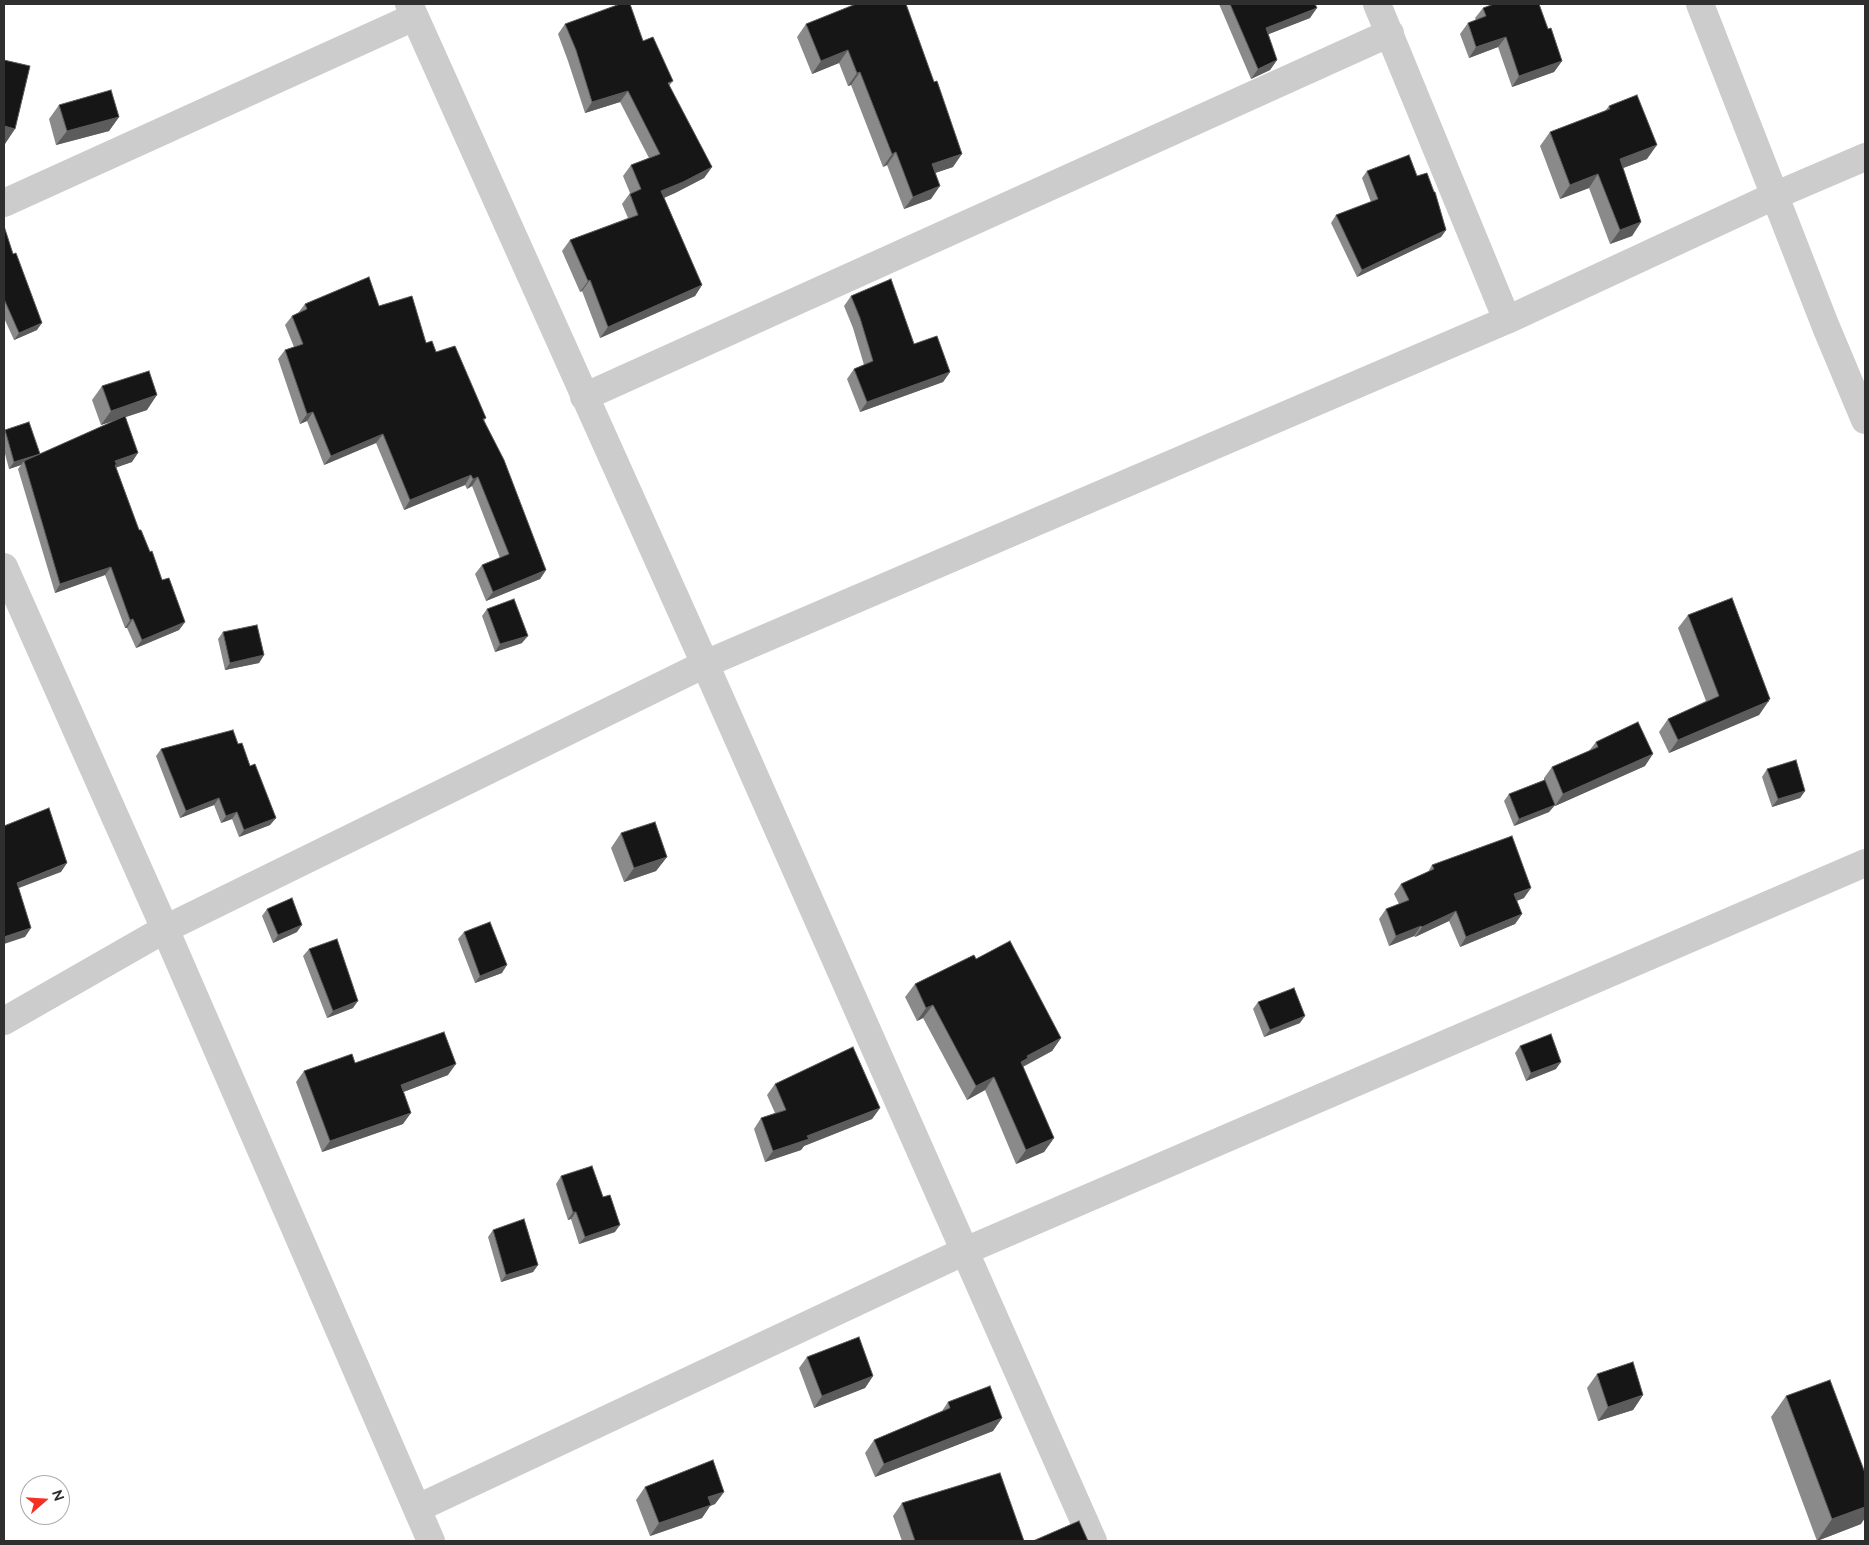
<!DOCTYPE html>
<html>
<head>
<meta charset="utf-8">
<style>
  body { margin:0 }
  #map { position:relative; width:1869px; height:1545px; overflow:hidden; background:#fff; font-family:Raleway,sans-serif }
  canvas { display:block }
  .frame { position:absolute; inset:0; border:5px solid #2f2f2f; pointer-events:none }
  .north { position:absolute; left:20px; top:1475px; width:50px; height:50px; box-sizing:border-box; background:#fff; border:1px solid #acacac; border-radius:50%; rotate:71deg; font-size:14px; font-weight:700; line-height:20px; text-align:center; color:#2f2f2f }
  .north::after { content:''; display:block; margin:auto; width:18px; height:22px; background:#f43123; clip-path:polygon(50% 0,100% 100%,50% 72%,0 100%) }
</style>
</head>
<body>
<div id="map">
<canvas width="1869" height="1545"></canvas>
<div class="frame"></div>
<div class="north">N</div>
</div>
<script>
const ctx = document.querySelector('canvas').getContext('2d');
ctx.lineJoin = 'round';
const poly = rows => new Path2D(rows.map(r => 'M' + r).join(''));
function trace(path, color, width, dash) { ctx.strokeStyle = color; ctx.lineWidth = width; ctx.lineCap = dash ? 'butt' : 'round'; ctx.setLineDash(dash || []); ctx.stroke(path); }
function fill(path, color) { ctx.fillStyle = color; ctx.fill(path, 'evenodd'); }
trace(poly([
  [409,4,705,664,1093,1541],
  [1377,4,1507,320],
  [1700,4,1826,327,1865,420],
  [4,203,414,17],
  [584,397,1390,33],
  [4,567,165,929,431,1541],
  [4,1021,165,929,705,664,1507,320,1774,196,1865,157],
  [418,1508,965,1251,1865,863]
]), '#ccc', 28);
fill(poly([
  [856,4,953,167,935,173,931,199,904,209,887,165,883,167,851,85,848,86,839,63,812,74,797,37,806,24],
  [1219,4,1315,4,1310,18,1268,34,1277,60,1270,70,1251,79],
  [1483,8,1548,29,1562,61,1554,72,1512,87,1498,47,1469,58,1460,34,1468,23,1476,20,1475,18],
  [565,24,643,41,673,81,669,86,712,167,704,178,675,193,664,198,702,285,695,296,600,338,582,291,580,292,562,251,570,240,628,218,622,204,630,193,623,176,631,165,649,158,620,102,585,113,568,61,558,34],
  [59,105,119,117,109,131,56,145,49,119],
  [1609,106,1647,159,1623,168,1641,222,1632,236,1610,244,1589,188,1560,199,1540,146,1550,132,1605,111],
  [1367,171,1417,176,1434,192,1446,230,1441,237,1357,277,1331,223,1336,215,1371,202,1362,178],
  [4,226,37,330,14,340,4,318],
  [851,296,950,372,943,382,860,412,847,379,854,369,864,365,853,328,844,306],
  [305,304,379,306,426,343,436,352,486,418,484,421,546,570,540,579,486,601,475,574,482,565,500,558,472,486,467,489,465,485,404,510,376,443,324,465,307,421,300,424,278,359,285,350,294,347,285,325,292,316,298,313],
  [102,386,147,410,126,417,132,462,116,467,139,530,150,552,162,580,185,622,179,630,136,648,127,628,125,628,105,575,55,593,18,469,21,465,9,469,4,450,4,433,5,430,40,454,118,419,101,425,92,400],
  [487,609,522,643,495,652,482,616],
  [1688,615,1770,699,1759,715,1669,753,1659,732,1668,719,1706,701,1678,628],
  [223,632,264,655,259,663,225,670,218,639],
  [1596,742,1645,766,1555,806,1555,805,1549,812,1514,826,1504,801,1509,794,1544,780,1544,778,1552,767,1589,751],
  [238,744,276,818,270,825,239,837,232,819,221,823,214,805,180,818,156,756,161,749],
  [1767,769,1805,791,1800,798,1772,807,1762,777],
  [621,833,667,857,656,871,624,882,611,848],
  [1432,865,1524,898,1517,901,1522,914,1515,924,1460,947,1449,921,1415,937,1414,936,1389,946,1379,919,1386,909,1399,904,1394,894,1401,884,1428,872],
  [267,909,297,932,273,943,262,916],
  [464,932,502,973,475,983,458,939],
  [309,949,353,1008,327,1018,303,956],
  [976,959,1061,1038,1052,1051,1023,1067,1054,1138,1044,1152,1016,1164,985,1090,967,1100,923,1018,917,1021,905,997,915,984],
  [1258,1002,1300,1023,1264,1037,1253,1009],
  [1520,1046,1556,1069,1526,1081,1515,1053],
  [355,1063,448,1075,403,1092,403,1124,322,1152,296,1082,304,1071],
  [775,1084,880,1108,872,1119,804,1146,801,1150,765,1162,754,1129,761,1118,775,1113,767,1095],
  [561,1176,615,1232,579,1244,571,1219,568,1220,556,1184],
  [493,1230,538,1265,533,1272,501,1282,488,1237],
  [807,1357,873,1376,865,1388,814,1408,799,1368],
  [1597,1374,1643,1395,1633,1410,1598,1421,1587,1388],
  [1786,1396,1861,1524,1817,1541,1771,1417],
  [948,1402,1002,1418,993,1431,875,1477,865,1453,874,1440,942,1411],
  [645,1487,724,1492,715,1504,710,1506,702,1518,650,1536,636,1500],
  [902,1503,1024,1541,902,1541,893,1516]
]), '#8a8a8a');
fill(poly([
  [1317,8,1310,18,1259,38,1266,28],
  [1506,37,1498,47,1469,58,1476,47],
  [848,50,839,63,812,74,821,61],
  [1277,60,1270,70,1251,79,1258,69],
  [1562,61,1554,72,1512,87,1519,76],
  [860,72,851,85,848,86,857,73],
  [628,91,620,102,585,113,592,102],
  [119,117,109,131,56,145,67,131],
  [4,126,15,129,5,144,4,143],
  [1657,145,1647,159,1610,173,1620,159],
  [896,152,887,165,883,167,892,154],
  [962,154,953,167,923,177,932,164],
  [712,167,704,178,675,193,654,202,661,191],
  [1598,174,1589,188,1560,199,1570,185],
  [940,186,931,199,904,209,913,197],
  [1641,222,1632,236,1610,244,1620,230],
  [1446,230,1441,237,1357,277,1362,270],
  [590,280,582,291,580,292,588,281],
  [702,285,695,296,600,338,608,327],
  [42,323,37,330,14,340,19,333],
  [950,372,943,382,860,412,867,402],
  [157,395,147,410,101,425,111,411],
  [313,412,307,421,300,424,307,414],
  [383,434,376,443,324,465,331,456],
  [138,453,132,462,115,468,115,461],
  [40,454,24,461,21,465,9,469,14,462],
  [471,475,465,485,404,510,410,500],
  [478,477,472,486,467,489,473,479],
  [111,567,105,575,55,593,60,584],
  [546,570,540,579,486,601,493,592],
  [133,619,127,628,125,628,130,620],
  [185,622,179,630,136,648,142,640],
  [528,636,522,643,495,652,500,644],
  [264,655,259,663,225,670,230,663],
  [1770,699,1759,715,1669,753,1678,740],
  [1653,754,1645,766,1555,806,1563,794],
  [1805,791,1800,798,1772,807,1778,799],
  [219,798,214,805,180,818,186,811],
  [1555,805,1549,812,1514,826,1519,819],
  [237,812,232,819,221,823,226,816],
  [276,818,270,825,239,837,244,830],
  [667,857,656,871,624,882,634,868],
  [67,863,61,872,11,891,17,883],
  [1531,888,1524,898,1507,904,1514,894],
  [1456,911,1449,921,1415,937,1422,927],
  [1522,914,1515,924,1460,947,1466,937],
  [302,925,297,932,273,943,278,935],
  [1421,926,1414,936,1389,946,1396,936],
  [31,928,25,937,4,944,4,937],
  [507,965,502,973,475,983,480,976],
  [358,1001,353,1008,327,1018,333,1011],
  [933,1005,923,1018,917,1021,926,1008],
  [1305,1016,1300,1023,1264,1037,1270,1030],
  [1061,1038,1052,1051,1022,1067,1021,1062,1027,1056],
  [1561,1062,1556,1069,1526,1081,1531,1073],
  [456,1064,448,1075,393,1096,401,1085],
  [994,1077,985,1090,967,1100,976,1086],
  [880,1108,872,1119,804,1146,801,1150,765,1162,773,1151,807,1136],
  [411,1113,403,1124,322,1152,330,1141],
  [1054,1138,1044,1152,1016,1164,1026,1150],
  [573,1212,576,1212,571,1219,568,1220],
  [620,1225,615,1232,579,1244,585,1237],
  [538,1265,533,1272,501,1282,506,1275],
  [873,1376,865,1388,814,1408,822,1396],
  [1643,1395,1633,1410,1598,1421,1608,1407],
  [1002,1418,993,1431,875,1477,884,1464],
  [724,1492,715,1504,710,1506,702,1518,650,1536,659,1523,708,1497],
  [1865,1507,1865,1518,1861,1524,1817,1541,1832,1519]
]), '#5c5c5c');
const building = poly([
  [620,4,630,4,643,41,653,37,673,81,668,83,712,167,683,182,661,191,702,285,608,327,590,280,588,281,570,240,638,215,630,194,641,189,631,165,660,154,628,91,592,102,576,50,565,24,620,4],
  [856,4,906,4,934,82,937,81,962,154,932,164,940,186,913,197,896,152,892,154,860,72,857,73,848,50,821,61,806,24,856,4],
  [1230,4,1315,4,1317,8,1266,28,1277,60,1258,69,1230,4],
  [1494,4,1539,4,1548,29,1551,28,1562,61,1519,76,1506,37,1476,47,1468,23,1486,16,1483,8,1494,4],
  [4,60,30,66,15,129,4,126,4,60],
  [111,90,119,117,67,131,59,105,111,90],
  [1637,95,1657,145,1620,159,1641,222,1620,230,1598,174,1570,185,1550,132,1610,109,1609,106,1637,95],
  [1409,155,1417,176,1427,173,1434,192,1435,192,1446,230,1362,270,1336,215,1378,199,1367,171,1409,155],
  [4,226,13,254,16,253,42,323,19,333,4,299,4,226],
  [369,277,379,306,412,296,426,343,432,341,436,352,455,346,486,418,483,419,504,460,546,570,493,592,482,565,509,554,478,477,473,479,471,475,410,500,383,434,331,456,313,412,307,414,285,350,303,344,292,316,307,309,305,304,369,277],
  [891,279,914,344,937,336,950,372,867,402,854,369,873,361,860,318,851,296,891,279],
  [149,371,157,395,111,411,102,386,149,371],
  [125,416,138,453,115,461,117,465,115,465,139,530,141,530,150,552,152,551,162,580,169,578,185,622,142,640,133,619,130,620,111,567,60,584,24,461,125,416],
  [29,422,40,454,14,462,5,430,29,422],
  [1732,598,1770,699,1768,700,1769,701,1678,740,1668,719,1719,696,1688,615,1732,598],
  [514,599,528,636,500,644,487,609,514,599],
  [257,625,264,655,230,663,223,632,257,625],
  [1638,722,1653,754,1563,794,1552,767,1598,747,1596,742,1638,722],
  [233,730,238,744,242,743,250,766,255,764,276,818,244,830,237,812,226,816,219,798,186,811,161,749,233,730],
  [1796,760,1805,791,1778,799,1767,769,1796,760],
  [1545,780,1555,805,1519,819,1509,794,1545,780],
  [49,808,67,863,17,883,31,928,4,937,4,826,49,808],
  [655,822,667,857,634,868,621,833,655,822],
  [1512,836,1531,888,1514,894,1522,914,1466,937,1456,911,1422,927,1421,926,1396,936,1386,909,1409,900,1401,884,1434,869,1432,865,1512,836],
  [292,898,302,925,278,935,267,909,292,898],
  [490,922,507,965,480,976,464,932,490,922],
  [337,939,358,1001,333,1011,309,949,337,939],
  [1010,941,1061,1038,1027,1056,1028,1058,1021,1062,1054,1138,1026,1150,994,1077,976,1086,933,1005,926,1008,915,984,974,955,976,959,1010,941],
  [1294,988,1305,1016,1270,1030,1258,1002,1294,988],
  [444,1032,456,1064,401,1085,411,1113,330,1141,304,1071,352,1054,355,1063,444,1032],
  [1551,1034,1561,1062,1531,1073,1520,1046,1551,1034],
  [853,1047,880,1108,807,1136,809,1139,773,1151,761,1118,786,1110,775,1084,853,1047],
  [592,1166,603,1197,610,1195,620,1225,585,1237,576,1212,573,1212,561,1176,592,1166],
  [524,1219,538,1265,506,1275,493,1230,524,1219],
  [859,1337,873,1376,822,1396,807,1357,859,1337],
  [1633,1362,1643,1395,1608,1407,1597,1374,1633,1362],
  [1830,1380,1865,1473,1865,1507,1832,1519,1786,1396,1830,1380],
  [990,1386,1002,1418,884,1464,874,1440,950,1408,948,1402,990,1386],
  [713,1460,724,1492,708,1497,711,1505,659,1523,645,1487,713,1460],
  [1000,1473,1024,1541,915,1541,902,1503,1000,1473],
  [1079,1521,1088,1541,1033,1541,1079,1521]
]);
fill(building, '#161616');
trace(building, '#5c5c5c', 1);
</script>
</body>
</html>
